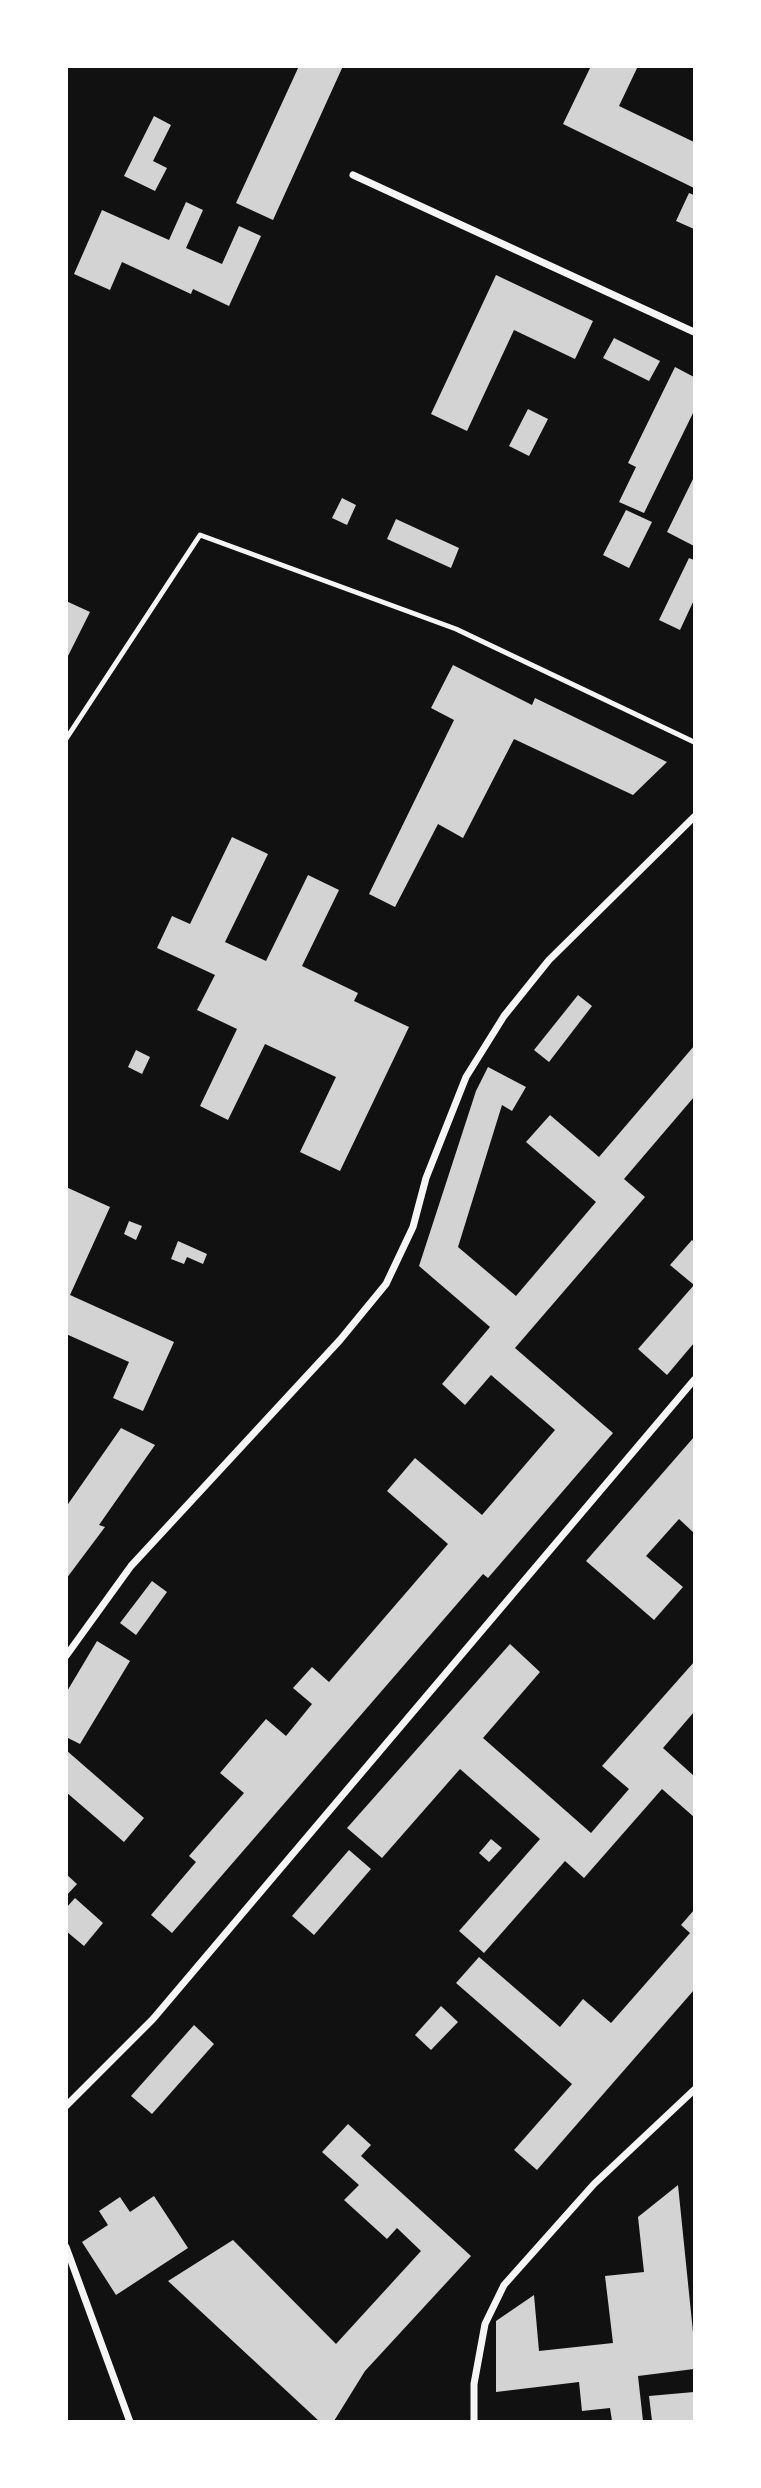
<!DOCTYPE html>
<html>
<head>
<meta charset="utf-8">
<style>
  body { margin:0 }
  #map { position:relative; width:761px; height:2488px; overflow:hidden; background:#111; font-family:"Source Serif 4",serif }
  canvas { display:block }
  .frame { position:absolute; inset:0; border:68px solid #fff; pointer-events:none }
</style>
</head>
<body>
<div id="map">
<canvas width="761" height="2488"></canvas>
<div class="frame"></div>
</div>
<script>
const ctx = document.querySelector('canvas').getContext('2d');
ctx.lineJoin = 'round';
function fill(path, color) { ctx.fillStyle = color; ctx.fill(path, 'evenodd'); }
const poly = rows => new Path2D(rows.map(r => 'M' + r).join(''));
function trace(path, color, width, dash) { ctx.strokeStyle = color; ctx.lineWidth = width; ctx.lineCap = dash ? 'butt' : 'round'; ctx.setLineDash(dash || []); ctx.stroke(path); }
fill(poly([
  [299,66,343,66,273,220,236,203],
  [591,66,638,66,619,106,694,142,694,188,563,124],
  [154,116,171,125,153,161,167,168,155,191,124,176],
  [689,193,694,195,694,229,676,221],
  [186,202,203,210,186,248,222,264,239,226,261,236,229,306,193,289,191,294,122,262,110,290,74,274,102,210,169,240],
  [496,275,593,321,575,359,514,330,467,431,431,414],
  [614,338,660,361,649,381,603,358],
  [675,367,694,377,694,411,644,513,619,502,636,467,628,463],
  [528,409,548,419,529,456,509,446],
  [694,477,694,546,667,532],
  [342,498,356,505,347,525,332,518],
  [626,510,652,522,629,568,603,555],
  [396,519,459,548,451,568,387,539],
  [689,558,694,560,694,600,680,630,659,620],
  [66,601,90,612,66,660],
  [453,665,532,705,535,698,667,762,633,795,514,739,463,838,438,824,395,907,369,894,454,720,431,708],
  [232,837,268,854,225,942,266,961,308,875,339,890,302,966,358,993,354,1001,409,1027,340,1171,300,1152,336,1077,265,1044,228,1120,200,1106,237,1029,197,1010,215,975,157,948,172,916,190,924],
  [578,995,592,1006,549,1062,534,1050],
  [694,1046,694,1097,624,1179,645,1197,515,1348,613,1433,488,1578,483,1574,172,1933,151,1915,196,1862,189,1856,244,1793,220,1773,266,1719,286,1736,312,1704,293,1688,312,1667,329,1682,448,1544,387,1491,415,1458,482,1515,555,1430,491,1375,465,1405,442,1384,490,1327,419,1266,476,1091,488,1067,526,1087,512,1111,502,1105,458,1247,516,1296,596,1202,526,1142,550,1115,599,1157],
  [136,1050,150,1057,142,1074,128,1067],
  [66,1187,110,1207,70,1295,174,1342,143,1411,113,1398,129,1362,66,1334],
  [129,1221,142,1226,136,1240,124,1234],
  [692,1240,694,1242,694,1343,667,1375,638,1349,694,1285,670,1265],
  [178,1241,207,1254,203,1264,187,1257,184,1264,171,1259],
  [121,1428,155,1445,99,1525,105,1527,66,1579,66,1507],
  [694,1437,694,1533,679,1519,646,1556,683,1587,654,1620,586,1561],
  [152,1581,167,1592,136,1635,120,1623],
  [97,1641,130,1661,80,1744,66,1737,66,1693],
  [510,1644,540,1672,483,1738,591,1833,629,1789,602,1766,694,1662,694,1712,663,1748,694,1776,694,1817,662,1789,584,1878,565,1861,484,1953,459,1931,540,1839,460,1769,382,1858,347,1828],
  [66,1750,144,1818,124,1842,66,1792],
  [491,1839,502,1848,489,1862,479,1853],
  [349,1850,371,1869,314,1935,292,1916],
  [66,1874,77,1884,66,1896],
  [75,1898,103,1923,84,1946,66,1931,66,1908],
  [694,1910,694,1990,537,2170,514,2150,572,2084,456,1983,479,1957,560,2027,583,1999,611,2023,690,1933,681,1925],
  [441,2006,458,2022,431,2050,415,2035],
  [194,2025,214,2044,152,2114,131,2096],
  [348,2124,371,2145,361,2156,471,2256,365,2371,334,2421,319,2421,168,2281,233,2240,336,2344,421,2251,397,2228,387,2239,344,2200,359,2185,322,2152],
  [678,2185,694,2342,694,2369,638,2376,643,2421,612,2421,610,2408,582,2411,579,2382,496,2392,496,2321,534,2295,539,2351,613,2343,605,2276,644,2272,638,2217],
  [154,2196,188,2248,116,2295,82,2242,108,2225,99,2211,120,2197,130,2212],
  [694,2392,694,2421,652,2421,649,2396]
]), '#d3d3d3');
trace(poly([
  [66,739,200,535,456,629,694,742]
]), '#f5f5f5', 5);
trace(poly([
  [353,175,694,332],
  [66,1656,131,1566,340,1340,386,1284,413,1227,426,1178,466,1077,504,1016,549,960,694,817],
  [66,2106,153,2019,694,1380],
  [66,2247,130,2422],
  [474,2422,474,2384,485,2324,504,2285,594,2184,694,2090]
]), '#f5f5f5', 7);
</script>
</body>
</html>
